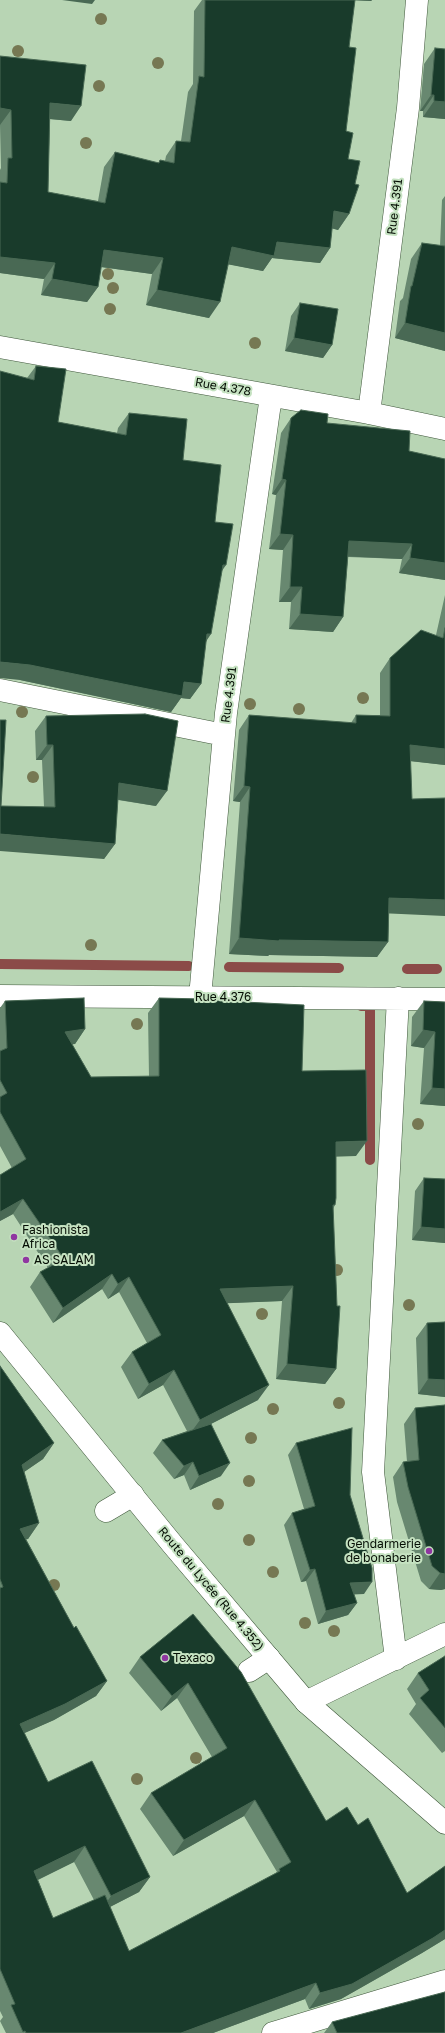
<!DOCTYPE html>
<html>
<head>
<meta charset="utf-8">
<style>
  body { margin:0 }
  canvas { display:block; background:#b8d5b4 }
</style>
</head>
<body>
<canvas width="445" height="2033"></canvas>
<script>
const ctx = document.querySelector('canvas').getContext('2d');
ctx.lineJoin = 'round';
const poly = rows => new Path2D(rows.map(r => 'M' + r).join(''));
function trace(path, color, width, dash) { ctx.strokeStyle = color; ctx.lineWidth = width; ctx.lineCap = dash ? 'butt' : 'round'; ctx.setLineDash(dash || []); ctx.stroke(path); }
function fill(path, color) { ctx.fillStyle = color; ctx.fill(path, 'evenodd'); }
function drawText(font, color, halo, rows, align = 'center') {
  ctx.font = font + ' "Golos Text",sans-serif'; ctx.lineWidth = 4; ctx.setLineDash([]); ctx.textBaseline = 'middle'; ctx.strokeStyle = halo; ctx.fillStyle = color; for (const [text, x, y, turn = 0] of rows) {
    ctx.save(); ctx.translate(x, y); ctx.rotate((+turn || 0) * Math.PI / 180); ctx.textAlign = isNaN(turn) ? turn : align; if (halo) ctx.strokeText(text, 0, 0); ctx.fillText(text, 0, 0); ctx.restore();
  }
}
trace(poly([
  [0,964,189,966],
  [229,967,339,968],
  [407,969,437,969],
  [361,1006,370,1006,370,1160]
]), '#8b4b48', 10);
const street = poly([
  [0,347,369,413,445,429],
  [369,413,408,108,417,0],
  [0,690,224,735],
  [0,996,445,999],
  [200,997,226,713,271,396],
  [106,1511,133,1495],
  [396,1659,373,1472,398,998],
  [249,1671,269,1658],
  [306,1702,445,1634],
  [273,2033,445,1981]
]);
const secondary = poly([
  [0,1333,173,1545,306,1702,445,1823]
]);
trace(street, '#3f573b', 23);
trace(secondary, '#3f573b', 23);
trace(street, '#fff', 22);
trace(secondary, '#fff', 22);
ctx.fillStyle = '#767853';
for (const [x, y] of [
  [101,19],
  [18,51],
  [158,63],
  [99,86],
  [86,143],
  [108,274],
  [113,288],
  [110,309],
  [255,343],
  [363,698],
  [250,704],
  [299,709],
  [22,712],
  [33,777],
  [91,945],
  [137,1024],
  [418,1124],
  [337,1270],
  [409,1305],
  [262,1314],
  [339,1403],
  [273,1409],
  [251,1438],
  [249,1481],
  [218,1504],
  [249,1540],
  [273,1572],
  [54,1585],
  [305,1623],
  [334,1631],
  [196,1758],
  [137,1779]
]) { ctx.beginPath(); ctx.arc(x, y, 6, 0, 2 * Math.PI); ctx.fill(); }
fill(poly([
  [202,0,372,0,371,1,355,0,349,47,346,131,348,159,349,214,338,230,332,228,330,248,320,263,272,258,263,271,228,264,209,318,146,305,152,274,101,267,98,287,87,302,41,295,44,279,0,273,0,170,1,168,0,125,0,56,71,121,50,119,48,192,98,201,104,167,115,152,158,163,160,160,165,161,166,156,176,141,181,141,188,92,193,84,194,11],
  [435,48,445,119,423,117,423,111,420,111,424,64],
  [445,196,445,351,395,338,400,301,403,298,411,259,422,243,440,246,442,200],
  [300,303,332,345,323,358,285,351,291,316],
  [36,366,58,422,117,433,118,428,129,413,183,460,215,522,222,572,206,642,201,684,190,699,181,698,171,712,20,680,27,378],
  [291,418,327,423,409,451,445,459,445,580,399,573,402,559,348,557,343,617,333,632,289,629,291,602,279,602,283,550,269,549,276,495,272,494,281,433],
  [445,595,445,765,411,761,389,913,388,942,377,957,269,955,268,956,229,954,240,802,233,801,239,730,249,715,351,723,356,715,380,715,380,673,390,658,436,635],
  [46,716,156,806,118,800,115,844,104,859,1,806,44,807,42,760,36,760,35,731],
  [159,998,204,1000,302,1071,356,1156,336,1156,335,1205,333,1209,336,1369,325,1384,276,1379,282,1301,227,1303,258,1400,211,1424,221,1476,190,1490,184,1475,174,1479,153,1453,162,1440,187,1431,163,1385,138,1399,121,1367,132,1352,147,1343,119,1292,108,1299,102,1289,53,1323,30,1287,40,1272,48,1268,13,1214,0,1221,0,1175,12,1168,0,1146,0,1008,5,1001,85,1029,75,1044,72,1044,91,1077,149,1077,148,1013],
  [424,1001,445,1002,445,1106,420,1104,424,1048,411,1046,412,1017],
  [424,1178,445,1179,445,1243,412,1240,415,1191],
  [445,1322,445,1397,418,1394,416,1338,427,1323],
  [0,1366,54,1443,43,1459,24,1472,39,1523,28,1539,26,1539,74,1628,107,1681,96,1696,54,1720,24,1733,48,1782,150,1877,139,1892,110,1907,129,1951,276,1873,277,1872,244,1816,173,1856,140,1809,151,1793,212,1757,177,1698,161,1711,129,1673,140,1657,193,1614,326,1821,358,1825,407,1893,445,1866,445,1939,422,1953,341,1999,309,2009,305,1999,213,2033,6,2033,0,2021,3,2017,0,2011],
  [74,1862,94,1900,53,1918,38,1880],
  [445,1405,445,1589,441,1590,429,1589,421,1581,397,1502,393,1477,403,1462,407,1462,404,1424,415,1408],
  [296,1443,350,1495,364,1594,354,1594,357,1603,348,1615,318,1624,306,1581,301,1582,284,1525,292,1513,304,1509,288,1455],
  [445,1656,445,1751,442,1753,409,1714,416,1704,407,1689,418,1673],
  [332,2022,445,2033,324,2033]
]), '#688870');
fill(poly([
  [62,0,95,0,92,4],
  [346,0,372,0,371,1],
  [431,95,434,95,423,111,420,111],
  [434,101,445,102,445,119,423,117],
  [50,103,81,106,71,121,39,118],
  [0,108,11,110,0,125],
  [334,211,349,214,338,230,323,226],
  [277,242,330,248,320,263,272,258,263,271,221,263,232,247],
  [104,250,163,258,152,274,94,266],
  [0,257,55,263,44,279,0,273],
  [52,279,98,287,87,302,41,295],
  [157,290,220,302,209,318,146,305],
  [405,323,445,333,445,351,395,338],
  [294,338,332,345,323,358,285,351],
  [282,479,286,480,276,495,272,494],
  [280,534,293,535,283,550,269,549],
  [349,541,412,544,402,559,339,556],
  [410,558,445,563,445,580,399,573],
  [223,565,226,565,215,581],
  [290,587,302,587,291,602,279,602],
  [300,614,343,617,333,632,289,629],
  [207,634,211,634,201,649],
  [0,662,30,665,201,684,190,699,181,698,171,712,20,680,0,678],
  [47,745,53,745,42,760,36,760],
  [410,745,445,749,445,765,400,760],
  [119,783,167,791,156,806,108,798],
  [244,786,250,787,240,802,233,801],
  [0,834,115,844,104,859,0,851],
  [389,898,445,900,445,916,379,913],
  [239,938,279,940,388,942,377,957,269,955,268,956,229,954],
  [85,1029,75,1044,54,1047,65,1032],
  [423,1030,435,1032,424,1048,411,1046],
  [432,1088,445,1089,445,1106,420,1104],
  [367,1141,356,1156,326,1157,336,1142],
  [23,1199,13,1214,0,1221,0,1212],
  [421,1227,445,1229,445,1243,412,1240],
  [112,1274,102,1289,53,1323,63,1308],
  [129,1277,119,1292,108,1299,118,1284],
  [293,1286,282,1301,209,1304,220,1289],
  [287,1364,336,1369,325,1384,276,1379],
  [174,1370,163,1385,138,1399,149,1384],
  [428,1379,445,1380,445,1397,418,1394],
  [269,1385,258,1400,189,1435,200,1420],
  [54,1443,43,1459,11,1481,22,1465],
  [193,1462,184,1475,174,1479,184,1466],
  [230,1463,221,1476,190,1490,199,1476],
  [39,1523,28,1539,9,1544,20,1529],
  [315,1569,306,1581,301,1582,310,1570],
  [440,1573,445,1574,445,1589,441,1590,429,1589],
  [372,1582,364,1594,342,1595,350,1583],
  [357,1603,348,1615,318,1624,326,1611],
  [107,1681,96,1696,54,1720,9,1740,20,1724],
  [188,1683,177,1698,161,1711,172,1696],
  [255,1800,244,1816,173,1856,184,1840],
  [85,1846,74,1862,23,1887,34,1871],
  [150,1877,139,1892,100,1912,111,1896],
  [445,1930,445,1939,422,1953,341,1999,309,2009,320,1993],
  [316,1983,305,1999,213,2033,181,2033]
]), '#496954');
const building = poly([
  [205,0,355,0,349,47,356,48,346,131,353,133,348,159,360,161,355,184,359,185,349,214,334,211,330,248,277,242,274,256,232,247,220,302,157,290,163,258,104,250,98,287,52,279,55,263,0,257,0,182,7,183,8,158,12,158,11,110,0,108,0,56,86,65,81,106,50,103,48,192,105,203,115,152,159,163,160,160,174,163,176,141,190,142,199,76,204,77,205,0],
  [435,48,445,49,445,102,434,101,434,95,431,95,435,48],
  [422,243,445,246,445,333,405,323,411,286,412,286,422,243],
  [300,303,338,309,332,345,294,338,300,303],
  [36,366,66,369,58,422,126,435,129,413,187,419,183,460,221,465,215,522,233,524,226,565,223,565,211,634,207,634,201,684,184,682,182,696,30,665,0,662,0,371,34,380,36,366],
  [301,410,328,414,327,423,410,431,409,451,445,459,445,563,410,558,412,544,349,541,343,617,300,614,302,587,290,587,293,535,280,534,286,480,282,479,291,418,301,410],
  [445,628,445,749,410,745,412,799,445,798,445,900,389,898,388,942,279,940,279,941,239,938,250,787,244,786,249,715,356,723,356,715,390,716,390,658,421,630,443,638,445,628],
  [145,714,178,721,167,791,119,783,115,844,0,834,0,720,6,720,1,806,55,807,53,745,47,745,46,716,145,714],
  [84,998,85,1029,65,1032,91,1077,159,1076,159,998,204,999,204,1000,304,1005,302,1071,366,1070,367,1141,336,1142,336,1198,335,1205,333,1205,337,1306,340,1306,336,1369,287,1364,293,1286,220,1289,269,1385,200,1420,174,1370,149,1384,132,1352,161,1335,129,1277,118,1284,112,1274,63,1308,40,1272,64,1259,23,1199,0,1212,0,1175,26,1159,0,1112,0,1097,7,1093,0,1080,0,1051,7,1048,5,1001,84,998],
  [424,1001,445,1002,445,1089,432,1088,435,1032,423,1030,424,1001],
  [424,1178,445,1179,445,1229,421,1227,424,1178],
  [445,1322,445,1380,428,1379,427,1323,445,1322],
  [0,1366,54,1443,22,1465,39,1523,20,1529,74,1628,76,1626,107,1681,65,1704,20,1724,48,1782,92,1761,150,1877,111,1896,85,1846,34,1871,53,1918,105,1895,129,1951,280,1871,279,1869,291,1862,255,1800,184,1840,151,1793,227,1748,188,1683,172,1696,140,1657,193,1614,241,1672,326,1821,347,1807,358,1825,368,1818,407,1893,445,1866,445,1930,433,1938,352,1984,320,1993,316,1983,181,2033,26,2033,25,2031,23,2032,11,2005,15,2004,0,1969,0,1588,3,1587,0,1579,0,1366],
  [445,1405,445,1574,440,1573,432,1566,408,1487,403,1462,419,1460,415,1408,445,1405],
  [211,1424,230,1463,199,1476,193,1462,184,1466,162,1440,211,1424],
  [352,1428,350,1495,372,1568,372,1582,350,1583,357,1603,326,1611,315,1569,310,1570,292,1513,315,1506,296,1443,352,1428],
  [445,1656,445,1728,420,1698,429,1690,418,1673,445,1656],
  [445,1992,445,2033,337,2033,332,2022,445,1992]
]);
fill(building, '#193b2b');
trace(building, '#496954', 1);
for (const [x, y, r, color] of [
  [14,1237,4,"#9036a1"],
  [26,1260,4,"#9036a1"],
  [429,1551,4,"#9036a1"],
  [165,1658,4,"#9036a1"]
]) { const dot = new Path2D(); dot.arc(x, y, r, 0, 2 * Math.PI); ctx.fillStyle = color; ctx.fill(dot); trace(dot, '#c5e2c1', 1.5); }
drawText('12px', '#050e04', '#c5e2c1', [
  ["Rue 4.391",395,207,-83],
  ["Rue 4.378",223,387,10],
  ["Rue 4.391",229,695,-83],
  ["Rue 4.376",223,997],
  ["Route du Lycée (Rue 4.352)",211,1589,50]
]);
drawText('12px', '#050e04', '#c5e2c1', [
  ["Fashionista",22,1230],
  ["Africa",22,1244],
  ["AS SALAM",34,1260],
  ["Gendarmerie",421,1544,"right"],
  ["de bonaberie",421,1558,"right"],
  ["Texaco",173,1658]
], 'left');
</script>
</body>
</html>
